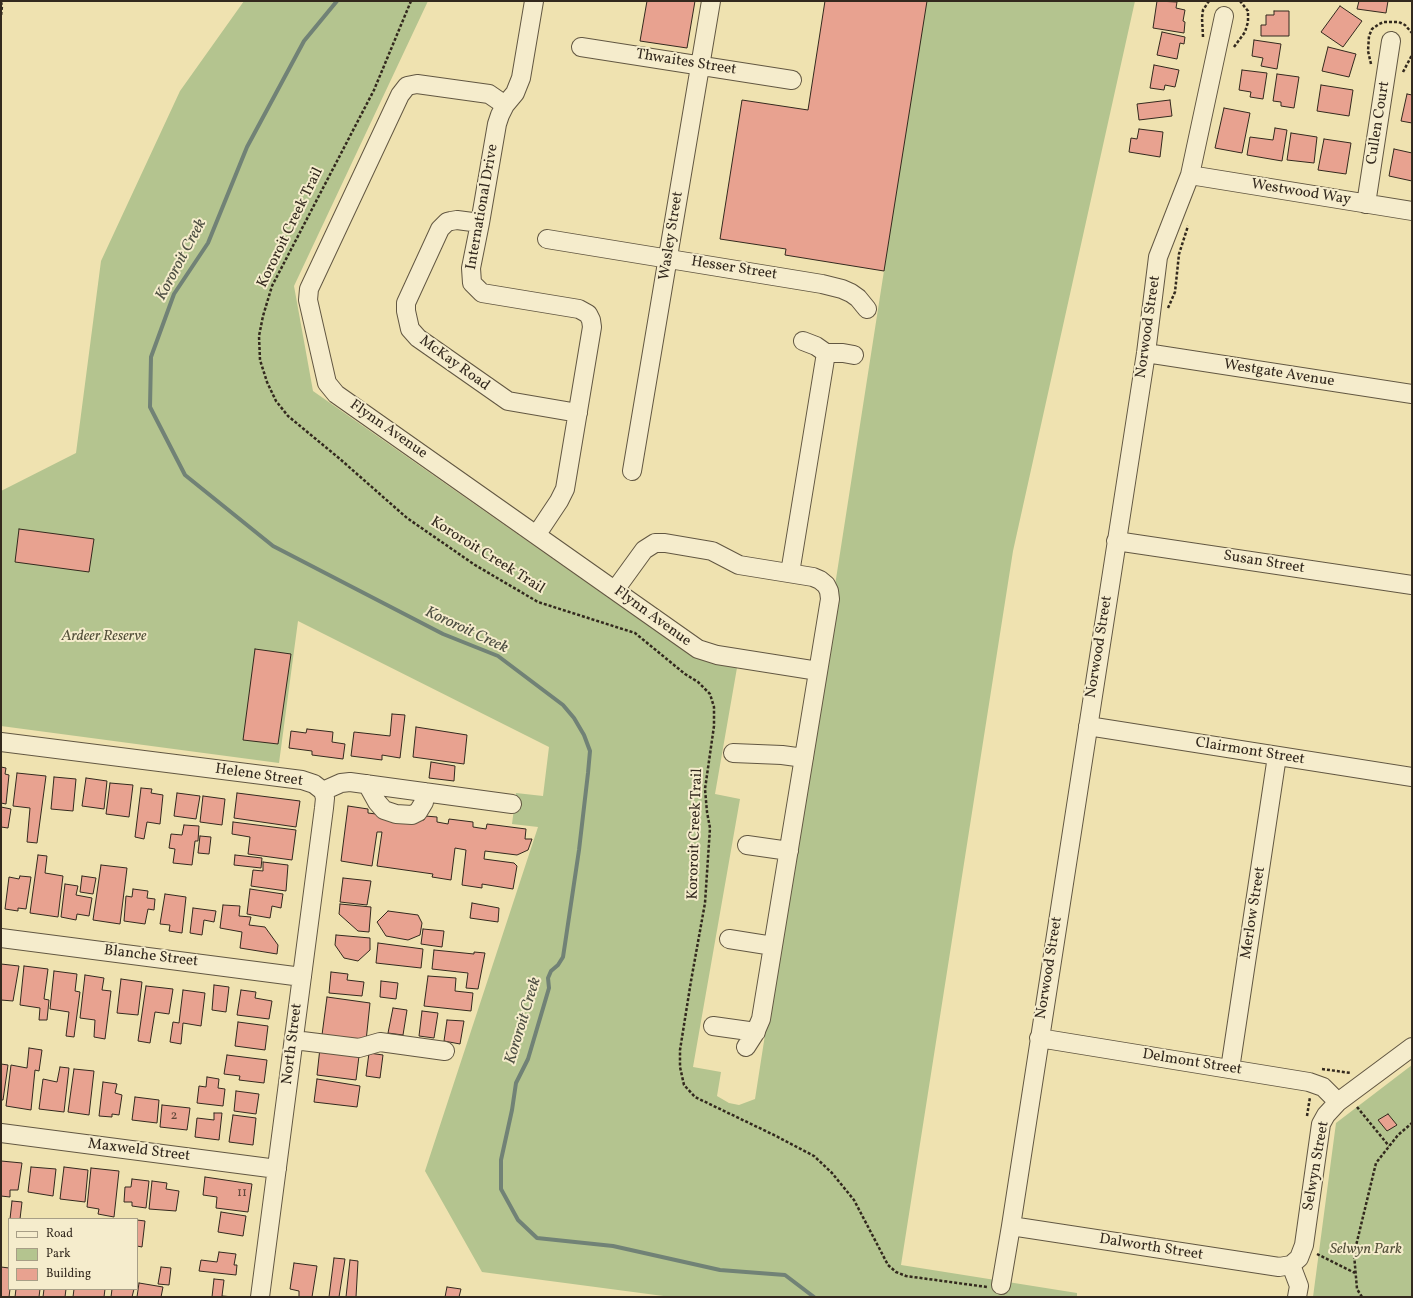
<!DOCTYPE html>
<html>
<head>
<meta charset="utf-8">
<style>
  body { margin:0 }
  #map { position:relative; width:1413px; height:1298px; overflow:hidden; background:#efe2b0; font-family:Vollkorn,serif }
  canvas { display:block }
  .frame { position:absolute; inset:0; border:2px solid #33291e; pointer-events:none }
  .legend { position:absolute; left:8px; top:1218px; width:130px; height:72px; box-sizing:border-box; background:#f5eccc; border:1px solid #a79e86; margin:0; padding:5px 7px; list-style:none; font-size:12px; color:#33291e }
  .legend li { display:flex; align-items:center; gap:8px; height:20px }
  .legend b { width:20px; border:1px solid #a79e86 }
</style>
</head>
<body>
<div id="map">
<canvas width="1413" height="1298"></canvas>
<div class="frame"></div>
<ul class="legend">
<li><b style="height:5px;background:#f5eccc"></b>Road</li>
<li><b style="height:11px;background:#b4c48f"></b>Park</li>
<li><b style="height:11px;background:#e8a290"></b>Building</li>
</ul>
</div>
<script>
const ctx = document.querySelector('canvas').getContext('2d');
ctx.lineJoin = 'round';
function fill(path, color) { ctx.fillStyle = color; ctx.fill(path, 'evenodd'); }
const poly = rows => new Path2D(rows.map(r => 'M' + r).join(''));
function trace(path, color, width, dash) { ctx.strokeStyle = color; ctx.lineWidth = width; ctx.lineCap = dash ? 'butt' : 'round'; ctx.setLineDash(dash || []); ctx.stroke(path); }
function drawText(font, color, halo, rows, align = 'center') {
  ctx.font = font + ' Vollkorn,serif'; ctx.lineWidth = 4; ctx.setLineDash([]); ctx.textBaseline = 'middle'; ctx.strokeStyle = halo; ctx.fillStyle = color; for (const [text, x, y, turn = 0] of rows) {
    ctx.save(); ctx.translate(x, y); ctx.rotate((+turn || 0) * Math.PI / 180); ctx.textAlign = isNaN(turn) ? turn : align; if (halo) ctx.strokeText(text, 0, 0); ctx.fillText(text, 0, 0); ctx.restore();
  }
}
fill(poly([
  [244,1,428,1,294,286,313,391,690,655,738,662,715,794,740,799,693,1067,721,1072,717,1096,729,1103,739,1105,755,1099,926,1,1135,1,1013,551,901,1265,1077,1293,1077,1297,671,1297,482,1272,425,1171,538,827,512,824,516,793,543,796,549,747,298,621,279,763,1,726,1,491,76,453,101,261,180,91],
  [1412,1065,1412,1297,1313,1297,1336,1123]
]), '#b4c48f');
trace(poly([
  [337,1,304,41,247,147,208,243,174,294,151,357,150,407,185,475,273,546,443,634,498,656,563,705,574,718,584,735,590,751,588,773,579,850,565,944,563,957,558,965,551,971,548,978,549,988,528,1059,516,1083,512,1110,501,1160,501,1189,518,1220,537,1238,613,1246,720,1270,785,1275,814,1297]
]), '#718276', 4);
const building = poly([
  [647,1,695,1,687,48,640,41,647,1],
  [825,1,927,1,884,271,785,255,786,249,720,239,742,100,808,110,825,1],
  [1157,1,1177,2,1176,8,1185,10,1183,21,1185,22,1184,33,1153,28,1157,1],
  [1359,1,1388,1,1386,13,1357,9,1359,1],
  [1340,6,1362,21,1343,47,1321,32,1340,6],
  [1274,11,1289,11,1289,36,1261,36,1261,25,1266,25,1266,15,1274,15,1274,11],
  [1162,32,1185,37,1184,44,1180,43,1177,59,1157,55,1162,32],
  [1254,40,1281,44,1277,69,1261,66,1263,58,1252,56,1254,40],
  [1328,47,1356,54,1349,77,1322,71,1328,47],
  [1154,65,1179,70,1175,87,1165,85,1164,90,1150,88,1154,65],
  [1242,70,1267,73,1263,99,1250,97,1251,92,1239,90,1242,70],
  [1277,74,1299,77,1294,108,1281,106,1281,102,1273,101,1277,74],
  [1321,85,1353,90,1349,116,1317,111,1321,85],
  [1407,94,1412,95,1412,123,1401,121,1407,94],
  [1170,100,1172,116,1139,120,1137,104,1170,100],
  [1224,108,1250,113,1242,153,1215,148,1224,108],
  [1275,128,1287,130,1282,161,1247,155,1250,137,1273,140,1275,128],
  [1139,129,1163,132,1160,157,1129,152,1131,138,1137,139,1139,129],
  [1291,133,1317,137,1314,163,1287,160,1291,133],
  [1324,139,1351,143,1346,174,1318,170,1324,139],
  [1394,149,1412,153,1412,181,1389,176,1394,149],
  [19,529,94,539,89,572,15,562,19,529],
  [255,649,291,654,278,744,243,740,255,649],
  [392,714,405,715,400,758,382,755,382,760,351,756,354,732,390,736,392,714],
  [416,727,467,735,464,764,413,757,416,727],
  [307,729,333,732,332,742,345,744,343,759,312,755,312,751,289,748,291,731,306,733,307,729],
  [431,762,455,766,454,781,429,778,431,762],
  [1,767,6,768,5,774,9,775,6,804,1,803,1,767],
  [17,773,46,776,37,843,27,842,30,808,13,806,17,773],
  [54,777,76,779,73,811,51,809,54,777],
  [86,778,107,781,104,809,82,806,86,778],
  [110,783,133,785,129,817,106,814,110,783],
  [141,788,152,789,151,793,163,795,160,824,147,822,144,839,135,837,141,788],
  [177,793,200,796,196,819,174,816,177,793],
  [237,793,300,801,296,827,234,818,237,793],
  [203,796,225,799,222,825,200,822,203,796],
  [348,806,368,809,368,813,424,820,425,816,437,817,437,822,448,824,449,819,473,822,473,827,486,829,487,824,526,829,525,839,532,839,528,850,517,855,485,851,484,859,514,863,517,866,513,889,482,884,482,888,462,885,466,850,455,848,451,880,432,877,433,874,377,866,382,832,377,832,372,866,341,861,348,806],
  [1,807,11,809,8,828,1,827,1,807],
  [233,822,296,830,292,860,248,854,250,837,232,834,233,822],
  [184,825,199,826,198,841,195,841,192,865,173,863,175,849,169,848,171,834,182,835,184,825],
  [200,836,211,837,209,854,198,853,200,836],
  [38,855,47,856,45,873,63,876,58,917,30,913,38,855],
  [235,855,262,858,261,868,234,865,235,855],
  [263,862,288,865,286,891,251,886,253,870,263,871,263,862],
  [101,865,127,868,120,924,93,920,101,865],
  [20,876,31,877,26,909,18,908,18,911,5,909,9,877,19,879,20,876],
  [82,876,96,878,93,894,80,892,82,876],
  [343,878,371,881,367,905,340,902,343,878],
  [65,884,78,886,76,895,92,898,89,916,77,914,76,920,61,917,65,884],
  [133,889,148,891,147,898,155,899,154,910,148,909,145,924,124,921,126,896,132,897,133,889],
  [250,889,283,894,281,908,272,906,270,918,247,914,250,889],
  [165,894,186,897,182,933,169,931,170,925,160,924,165,894],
  [472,903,499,908,498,922,470,918,472,903],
  [340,904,371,907,369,932,358,931,339,914,340,904],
  [223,905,240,906,239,916,251,917,249,925,265,927,278,945,277,954,240,948,242,932,220,928,223,905],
  [193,908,216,911,214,922,204,920,202,935,190,933,193,908],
  [388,911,418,915,422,923,420,935,408,940,386,936,377,922,388,911],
  [423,929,444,931,442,947,421,944,423,929],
  [336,935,370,938,370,950,358,961,344,958,335,945,336,935],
  [378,943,423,949,421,968,376,963,378,943],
  [434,950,474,954,474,952,485,953,478,989,466,988,468,973,432,969,434,950],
  [1,964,19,966,13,1001,1,1000,1,964],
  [24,966,48,969,44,999,49,1000,47,1020,39,1020,40,1008,20,1005,24,966],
  [54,971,77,974,75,991,80,992,74,1037,66,1036,69,1012,50,1009,54,971],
  [331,972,348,974,347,980,364,982,362,996,329,993,331,972],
  [85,975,104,978,102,990,111,991,105,1039,94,1037,95,1020,80,1018,85,975],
  [428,976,456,978,455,991,473,993,471,1011,424,1006,428,976],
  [121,979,142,982,138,1015,117,1013,121,979],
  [381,981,398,983,396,999,380,997,381,981],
  [214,985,229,987,226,1012,212,1010,214,985],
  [146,986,173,989,169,1014,155,1012,150,1043,138,1041,146,986],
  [183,990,205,993,201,1026,183,1023,181,1044,170,1042,173,1022,179,1023,183,990],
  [241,990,256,992,255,998,272,1001,269,1019,237,1015,241,990],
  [327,997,370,1003,366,1041,322,1035,327,997],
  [393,1008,407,1010,403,1035,388,1033,393,1008],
  [422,1011,438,1013,434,1038,419,1036,422,1011],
  [447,1020,464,1021,460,1044,444,1041,447,1020],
  [238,1022,268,1026,265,1050,235,1046,238,1022],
  [29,1048,42,1050,39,1071,35,1070,31,1110,6,1106,11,1065,27,1068,29,1048],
  [320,1048,344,1051,344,1055,359,1056,356,1080,317,1075,320,1048],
  [369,1053,383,1055,380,1078,366,1076,369,1053],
  [227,1055,267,1060,264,1083,239,1080,240,1076,224,1074,227,1055],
  [1,1064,8,1065,3,1100,1,1100,1,1064],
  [60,1067,69,1068,64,1112,39,1109,43,1079,57,1082,60,1067],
  [74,1069,94,1071,89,1115,68,1112,74,1069],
  [207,1077,219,1079,218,1088,225,1089,223,1106,197,1103,199,1086,206,1087,207,1077],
  [317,1079,360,1086,357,1107,314,1102,317,1079],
  [103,1082,117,1084,115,1093,122,1095,119,1115,112,1114,112,1117,99,1116,103,1082],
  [236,1091,259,1094,256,1114,234,1111,236,1091],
  [135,1097,159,1100,157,1123,132,1120,135,1097],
  [162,1105,190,1108,187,1130,160,1127,162,1105],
  [214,1113,222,1113,219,1140,195,1137,197,1118,214,1120,214,1113],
  [1388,1114,1397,1125,1387,1131,1378,1120,1388,1114],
  [233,1115,256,1118,253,1145,229,1142,233,1115],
  [1,1161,22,1163,18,1190,10,1190,10,1197,1,1196,1,1161],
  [31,1167,56,1169,53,1196,28,1192,31,1167],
  [64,1167,88,1170,85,1202,60,1199,64,1167],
  [91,1168,119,1171,114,1217,98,1214,99,1209,87,1207,91,1168],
  [205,1177,252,1184,248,1212,216,1208,217,1197,203,1195,205,1177],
  [132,1179,149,1181,146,1208,132,1206,132,1202,124,1202,125,1187,131,1187,132,1179],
  [152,1181,167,1183,166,1189,179,1191,176,1211,149,1209,152,1181],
  [12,1201,22,1202,20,1219,10,1219,12,1201],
  [221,1212,246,1216,243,1236,218,1232,221,1212],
  [137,1220,145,1221,142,1247,137,1246,137,1220],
  [219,1252,236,1254,234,1265,237,1265,236,1275,199,1271,201,1260,217,1262,219,1252],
  [334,1258,345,1259,339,1297,329,1297,334,1258],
  [350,1260,358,1261,356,1297,346,1297,350,1260],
  [294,1263,317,1266,312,1297,299,1297,299,1291,290,1289,294,1263],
  [1,1267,9,1268,10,1289,9,1297,1,1297,1,1267],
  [161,1267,171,1268,169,1285,158,1284,161,1267],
  [214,1279,224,1280,222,1296,234,1297,212,1297,214,1279],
  [139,1283,163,1287,161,1297,137,1297,139,1283],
  [447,1287,461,1289,459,1297,445,1297,447,1287],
  [16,1289,40,1289,39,1297,15,1297,16,1289],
  [44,1289,66,1289,65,1297,43,1297,44,1289],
  [74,1289,105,1289,104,1297,73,1297,74,1289],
  [112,1289,134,1289,132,1297,111,1297,112,1289]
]);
fill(building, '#e8a290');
trace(building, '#33291e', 1);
const minor = poly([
  [534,1,521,78,515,93,505,105,500,115,497,124,480,223,471,268,472,283,482,293,579,309,588,314,591,320,592,327,565,489,559,501,537,534],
  [581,47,792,80],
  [505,105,489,94,417,84,407,86,400,95,309,289,308,300,327,383,336,394,698,649,717,655,818,671],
  [1190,175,1412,211],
  [1366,204,1391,41],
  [480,223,457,220,451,221,447,222,440,229,406,303,406,311,410,329,418,338,508,401,578,413],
  [547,239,822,284,842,289,851,293,858,298,867,309],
  [803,341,816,346,826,353,843,353,854,355],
  [1146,353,1412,394],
  [632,471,711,1],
  [1116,541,1412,585],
  [790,573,826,353],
  [615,590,644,550,655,543,665,543,712,551,739,565,813,577,820,580,826,585,829,591,830,599,761,1019,755,1033,746,1047],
  [1088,726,1412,777],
  [1,742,302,780,314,784,323,791,341,783,350,782,512,804],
  [733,753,782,755,804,758],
  [367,784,377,802,384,810,396,814,412,815,418,812,424,802,425,792],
  [747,845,789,851],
  [1,938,302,977],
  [729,939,773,946],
  [713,1026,756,1032],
  [1039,1038,1309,1082,1323,1087,1338,1102],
  [294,1040,359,1048,380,1042,445,1051],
  [1230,1069,1277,756],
  [1,1133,277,1169],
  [1011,1226,1279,1267,1291,1265],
  [1001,1285,1011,1226,1146,353,1158,257,1190,175,1224,16],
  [260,1297,324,808,325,798,323,791],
  [1297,1297,1299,1286,1291,1265,1299,1258,1304,1245,1321,1124,1326,1115,1338,1102,1412,1047]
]);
trace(minor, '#625742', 20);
trace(poly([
  [411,1,374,90,272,286,263,316,259,336,260,360,267,382,276,401,288,416,340,459,407,518,475,565,538,602,635,633,685,674,698,682,710,694,714,707,714,726,705,789,707,812,710,828,705,903,691,981,680,1050,680,1067,684,1085,695,1097,774,1135,814,1156,832,1173,854,1200,888,1265,896,1272,906,1276,987,1287],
  [1,2,2,6,1,16],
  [1203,37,1202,18,1203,10,1209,1],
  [1234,47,1245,32,1248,22,1248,11,1240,1],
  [1371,64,1368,51,1369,36,1372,29,1379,24,1384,22,1399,22,1405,25,1412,33],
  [1403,72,1412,55],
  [1168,308,1175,292,1179,254,1188,226],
  [1322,1069,1351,1073],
  [1357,1107,1389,1146],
  [1307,1116,1310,1097],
  [1317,1254,1355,1273],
  [1362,1297,1357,1289,1354,1254,1376,1163,1398,1135,1412,1123]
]), '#33291e', 2.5, [3, 2]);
trace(minor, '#f5eccc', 18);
drawText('13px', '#60473a', null, [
  ["2",174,1117],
  ["11",242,1194]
]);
drawText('15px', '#33291e', '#f5eccc', [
  ["Thwaites Street",686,63,9],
  ["Cullen Court",1379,123,-81],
  ["Westwood Way",1301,193,9],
  ["International Drive",483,207,-80],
  ["Kororoit Creek Trail",291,228,-64],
  ["Wasley Street",672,236,-81],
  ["Hesser Street",734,269,9],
  ["Norwood Street",1149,327,-82],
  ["McKay Road",454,364,36],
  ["Westgate Avenue",1279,374,9],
  ["Flynn Avenue",388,430,35],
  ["Kororoit Creek Trail",487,556,32],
  ["Susan Street",1264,563,9],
  ["Flynn Avenue",652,617,36],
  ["Norwood Street",1100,647,-81],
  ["Clairmont Street",1250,752,9],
  ["Helene Street",259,776,8],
  ["Kororoit Creek Trail",696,834,-88],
  ["Merlow Street",1254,913,-81],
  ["Blanche Street",151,957,7],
  ["Norwood Street",1050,968,-81],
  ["North Street",293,1044,-83],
  ["Delmont Street",1192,1063,9],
  ["Maxweld Street",139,1151,7],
  ["Selwyn Street",1317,1166,-80],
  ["Dalworth Street",1151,1248,9]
]);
drawText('italic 15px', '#53503a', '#f5eccc', [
  ["Ardeer Reserve",104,637],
  ["Selwyn Park",1366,1250]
]);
drawText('italic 16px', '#4d4e42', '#f5eccc', [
  ["Kororoit Creek",182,260,-62],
  ["Kororoit Creek",466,631,25],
  ["Kororoit Creek",524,1021,-73]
]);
</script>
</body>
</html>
